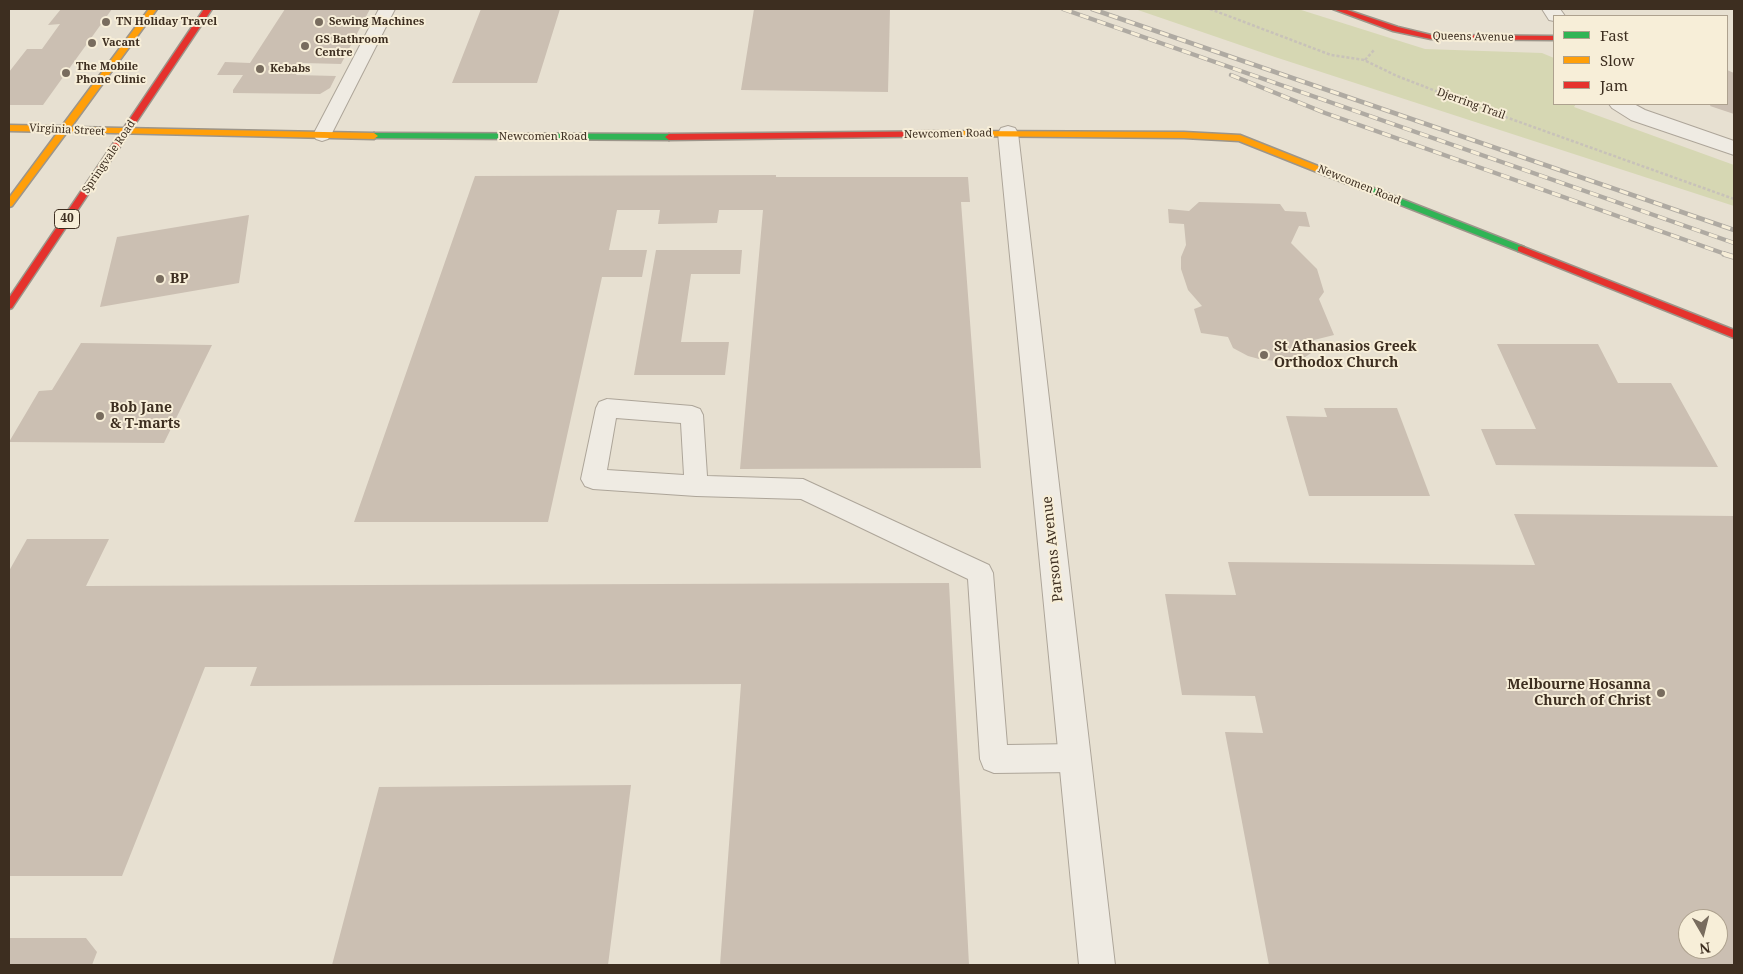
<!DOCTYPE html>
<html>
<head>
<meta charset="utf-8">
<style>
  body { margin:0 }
  #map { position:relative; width:1743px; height:974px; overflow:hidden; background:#e7e0d1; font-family:"Noto Serif",serif }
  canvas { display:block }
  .frame { position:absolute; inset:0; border:10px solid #3d2e20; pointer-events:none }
  .legend { position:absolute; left:1553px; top:15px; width:175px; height:90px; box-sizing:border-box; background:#f7eed8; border:1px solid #ada18e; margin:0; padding:6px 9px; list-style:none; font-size:15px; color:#3d2e20 }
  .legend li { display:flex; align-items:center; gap:10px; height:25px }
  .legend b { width:25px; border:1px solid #ada18e }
  .north { position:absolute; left:1678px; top:909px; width:50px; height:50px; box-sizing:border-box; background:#f7eed8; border:1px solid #ada18e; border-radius:50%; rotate:172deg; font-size:14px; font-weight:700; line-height:20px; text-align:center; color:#3d2e20 }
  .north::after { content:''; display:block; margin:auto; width:18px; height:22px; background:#786c5e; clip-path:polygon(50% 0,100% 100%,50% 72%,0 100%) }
</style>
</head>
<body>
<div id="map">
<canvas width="1743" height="974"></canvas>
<div class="frame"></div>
<ul class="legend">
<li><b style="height:6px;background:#30b455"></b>Fast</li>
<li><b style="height:6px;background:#ff9f0a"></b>Slow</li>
<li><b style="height:6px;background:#e5322d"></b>Jam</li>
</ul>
<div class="north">N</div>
</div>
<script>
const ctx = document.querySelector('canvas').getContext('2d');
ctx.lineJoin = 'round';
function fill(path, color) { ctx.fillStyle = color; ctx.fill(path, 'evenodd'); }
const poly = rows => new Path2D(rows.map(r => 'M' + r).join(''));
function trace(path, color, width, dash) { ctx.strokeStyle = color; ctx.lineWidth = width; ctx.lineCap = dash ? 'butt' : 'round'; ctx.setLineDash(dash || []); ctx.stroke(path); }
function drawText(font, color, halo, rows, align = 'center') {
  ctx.font = font + ' "Noto Serif",serif'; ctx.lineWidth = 4; ctx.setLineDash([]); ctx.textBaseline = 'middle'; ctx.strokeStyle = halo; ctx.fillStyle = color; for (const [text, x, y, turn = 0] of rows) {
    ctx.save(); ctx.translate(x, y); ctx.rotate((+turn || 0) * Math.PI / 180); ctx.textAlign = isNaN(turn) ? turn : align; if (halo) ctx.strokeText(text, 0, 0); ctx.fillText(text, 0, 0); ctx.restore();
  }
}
fill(poly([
  [1135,9,1298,9,1425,49,1542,53,1554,58,1554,104,1576,104,1574,107,1734,165,1734,206,1275,57]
]), '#d6d7b3');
fill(poly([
  [61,9,112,9,43,105,9,105,9,72,27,49,42,49,60,24,48,25],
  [285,9,370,9,341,64,303,63,296,75,336,76,330,88,320,94,233,93,233,90,243,75,217,75,225,62,250,63],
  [481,9,560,9,537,83,452,83],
  [754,9,890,9,888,92,741,90],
  [1727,70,1734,73,1734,114,1710,106,1711,104,1727,104],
  [776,175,776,177,968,177,970,202,961,202,981,468,740,469,763,210,719,210,717,223,658,224,660,210,617,210,609,250,647,250,642,277,602,277,548,522,354,522,475,176],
  [1199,202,1280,204,1285,211,1306,212,1310,227,1299,226,1291,243,1317,269,1324,292,1319,299,1334,335,1314,340,1311,353,1301,360,1282,362,1259,359,1248,356,1233,348,1228,337,1201,333,1194,309,1202,306,1188,290,1181,269,1181,257,1186,245,1184,224,1169,223,1168,209,1189,211],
  [249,215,239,283,100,307,117,237],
  [656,250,742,250,740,274,691,274,681,342,729,342,725,375,634,375],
  [81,343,212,345,164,443,9,442,39,391,52,390],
  [1497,344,1598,344,1618,383,1671,383,1718,467,1496,465,1481,429,1536,429],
  [1324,408,1397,408,1430,496,1309,496,1286,416,1327,417],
  [1514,514,1734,516,1734,965,1269,965,1225,732,1263,733,1255,696,1182,695,1165,594,1236,595,1228,562,1535,565],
  [1688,919,1718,919,1718,949,1688,949],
  [27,539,109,539,86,586,949,583,969,965,720,965,741,684,250,686,257,667,205,667,122,876,9,876,9,571],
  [631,785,608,965,332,965,379,787],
  [9,938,86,938,97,952,92,965,9,965]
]), '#cbbfb2');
const lane = poly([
  [379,9,395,9,331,135,328,139,322,141,316,139,313,135,379,9],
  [607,399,692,406,700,409,703,415,707,476,803,479,989,565,993,573,1007,745,1076,744,1086,748,1090,758,1086,768,1076,772,994,773,984,769,980,759,968,579,801,499,696,496,593,489,585,486,581,479,596,408,599,402,607,399],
  [616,418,681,423,684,475,607,470,616,418]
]);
const street = poly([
  [1542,9,1560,9,1565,16,1554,16,1554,21,1549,20,1542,9],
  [1609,104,1634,104,1645,110,1734,141,1734,155,1631,120,1612,108,1609,104],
  [1008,126,1015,128,1018,133,1115,965,1079,965,998,133,1001,128,1008,126]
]);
const fast = poly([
  [374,133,669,134,673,137,669,140,371,138,370,136,374,133],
  [1325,169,1524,247,1526,249,1524,251,1518,251,1322,174,1321,172,1325,169]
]);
const slow = poly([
  [149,9,157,9,71,127,374,133,378,136,374,139,67,132,12,206,9,207,9,198,58,132,9,131,9,125,62,126,149,9],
  [958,131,1184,132,1240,135,1328,170,1329,172,1325,175,1322,174,1239,141,1184,138,955,136,955,132,958,131]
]);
const jam = poly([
  [204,9,212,9,12,308,9,309,9,298,204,9],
  [1333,9,1344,9,1398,27,1431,35,1554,36,1554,40,1431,39,1393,31,1333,9],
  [958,131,961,132,961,136,669,140,665,137,669,134,958,131],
  [1521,246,1734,330,1734,338,1518,251,1518,247,1521,246]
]);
trace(lane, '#ada599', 2);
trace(street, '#ada599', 2);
trace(fast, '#9c958a', 3);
trace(slow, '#9c958a', 3);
trace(jam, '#9c958a', 3);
trace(poly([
  [1210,9,1331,55,1364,60,1397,76,1472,105,1734,199],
  [1365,60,1374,50]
]), '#c8c2b9', 2.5, [3, 2]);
fill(lane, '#efebe3');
fill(street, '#efebe3');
fill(fast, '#30b455');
fill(slow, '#ff9f0a');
fill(jam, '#e5322d');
const railFar1 = poly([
  [1063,9,1734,243],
  [1092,9,1734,230],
  [1231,75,1325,113,1728,255]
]);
const rail = poly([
  [1724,254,1734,257]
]);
trace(railFar1, '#afaaa2', 4.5);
trace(rail, '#afaaa2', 5.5);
trace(railFar1, '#f7eed8', 3, [9]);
trace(rail, '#f7eed8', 4, [11]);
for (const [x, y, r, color] of [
  [106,22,5,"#786c5e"],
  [319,22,5,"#786c5e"],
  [92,43,5,"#786c5e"],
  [305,46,5,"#786c5e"],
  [260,69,5,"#786c5e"],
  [66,73,5,"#786c5e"],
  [160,279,5,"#786c5e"],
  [1264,355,5,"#786c5e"],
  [100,416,5,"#786c5e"],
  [1661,693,5,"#786c5e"]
]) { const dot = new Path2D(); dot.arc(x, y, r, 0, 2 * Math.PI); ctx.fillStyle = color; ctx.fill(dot); trace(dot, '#f7eed8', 2); }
drawText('bold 11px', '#3d2e20', '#f7eed8', [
  ["TN Holiday Travel",116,22],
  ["Sewing Machines",329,22],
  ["GS Bathroom",315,40],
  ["Centre",315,53],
  ["Vacant",102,43],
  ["The Mobile",76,67],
  ["Phone Clinic",76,80],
  ["Kebabs",270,69]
], 'left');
drawText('11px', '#3d2e20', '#f7eed8', [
  ["Queens Avenue",1473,37,1],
  ["Djerring Trail",1471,104,20],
  ["Virginia Street",67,130,3],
  ["Newcomen Road",948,134,-1],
  ["Newcomen Road",543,137],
  ["Springvale Road",109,157,-56],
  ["Newcomen Road",1359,185,22]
]);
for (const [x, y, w] of [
  [67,219,25]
]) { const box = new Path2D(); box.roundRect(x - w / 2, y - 9.5, w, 19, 4); ctx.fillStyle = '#f7eed8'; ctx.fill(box); trace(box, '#3d2e20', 1); }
drawText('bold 12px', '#3d2e20', null, [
  ["40",67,219]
]);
drawText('bold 14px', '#3d2e20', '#f7eed8', [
  ["BP",170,279],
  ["St Athanasios Greek",1274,347],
  ["Orthodox Church",1274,363],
  ["Bob Jane",110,408],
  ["& T-marts",110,424],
  ["Melbourne Hosanna",1651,685,"right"],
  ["Church of Christ",1651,701,"right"]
], 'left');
drawText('14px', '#3d2e20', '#f7eed8', [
  ["Parsons Avenue",1053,549,-96]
]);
</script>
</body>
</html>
